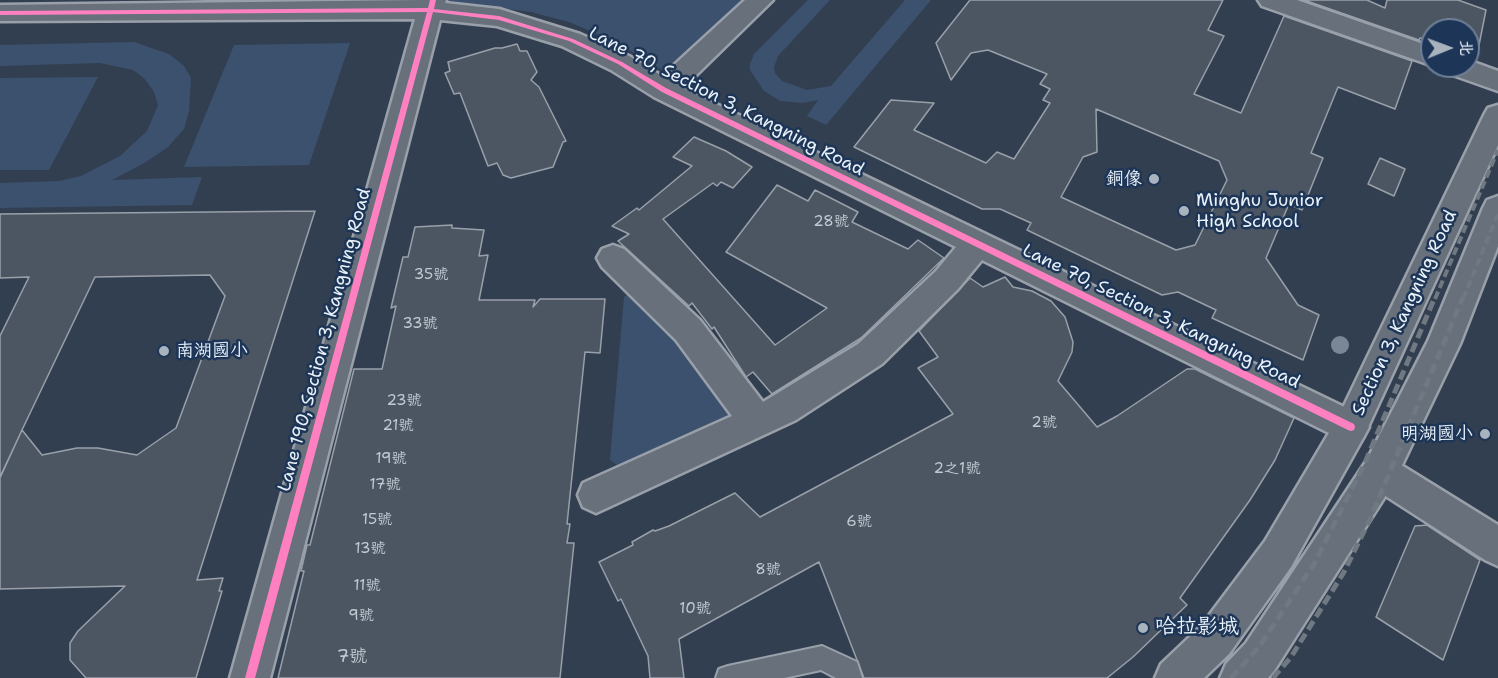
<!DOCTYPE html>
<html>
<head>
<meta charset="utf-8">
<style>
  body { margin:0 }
  #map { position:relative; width:1498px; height:678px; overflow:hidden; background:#323f50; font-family:"Shantell Sans","LXGW WenKai TC",sans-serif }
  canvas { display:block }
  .north { position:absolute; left:1420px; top:18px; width:60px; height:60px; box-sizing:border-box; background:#1d3557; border:2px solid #6e8097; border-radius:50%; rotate:89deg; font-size:16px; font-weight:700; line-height:24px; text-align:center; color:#e8f1f8 }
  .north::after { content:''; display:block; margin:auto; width:21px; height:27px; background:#a8b3bd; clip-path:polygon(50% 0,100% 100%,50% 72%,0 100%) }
</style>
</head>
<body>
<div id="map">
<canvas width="1498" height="678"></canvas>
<div class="north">北</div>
</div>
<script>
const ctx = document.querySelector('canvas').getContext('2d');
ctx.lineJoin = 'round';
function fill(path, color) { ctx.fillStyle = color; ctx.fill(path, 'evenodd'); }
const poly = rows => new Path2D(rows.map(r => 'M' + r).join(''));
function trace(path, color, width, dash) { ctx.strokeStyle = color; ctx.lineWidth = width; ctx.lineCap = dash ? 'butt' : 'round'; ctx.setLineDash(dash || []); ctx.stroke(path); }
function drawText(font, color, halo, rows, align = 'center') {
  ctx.font = font + ' "Shantell Sans","LXGW WenKai TC",sans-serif'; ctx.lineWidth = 5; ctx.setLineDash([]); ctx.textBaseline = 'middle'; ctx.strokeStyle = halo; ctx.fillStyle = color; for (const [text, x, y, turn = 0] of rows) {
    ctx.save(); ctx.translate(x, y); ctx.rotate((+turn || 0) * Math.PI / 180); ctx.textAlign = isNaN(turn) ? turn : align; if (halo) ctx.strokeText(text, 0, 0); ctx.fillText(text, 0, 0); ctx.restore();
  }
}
fill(poly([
  [442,0,745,0,669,67,662,70,614,41,569,22,531,12],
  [808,0,830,0,778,56,774,67,775,73,782,81,807,90,831,86,905,0,931,0,826,125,807,116,818,100,803,103,780,101,764,91,750,70,750,64,754,54],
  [134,42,169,54,184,66,191,78,189,111,184,129,168,147,146,162,112,180,202,177,192,205,0,208,0,183,59,181,81,176,120,156,147,131,158,105,154,92,144,78,133,70,100,63,0,66,0,45],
  [350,43,309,165,184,167,234,45],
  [98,77,49,170,0,170,0,78],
  [632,291,640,294,736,417,621,468,610,460,624,297]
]), '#3c516d');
const building = poly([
  [970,0,1223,0,1208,30,1224,36,1194,94,1241,113,1284,16,1412,61,1395,109,1338,87,1311,153,1323,158,1302,210,1289,204,1266,258,1298,305,1319,315,1303,360,1212,318,1216,310,1178,292,1162,295,1027,230,1031,223,1000,209,982,209,854,147,891,100,934,103,914,130,986,163,997,152,1014,159,1050,103,1043,100,1050,89,1040,84,1047,74,988,50,971,53,951,80,936,43,970,0],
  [1096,109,1219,161,1227,180,1195,245,1176,250,1061,197,1083,157,1097,152,1096,109],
  [1304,0,1367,0,1385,8,1387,0,1458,0,1486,10,1477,55,1468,52,1468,30,1432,30,1432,42,1420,38,1419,40,1304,0],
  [517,44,520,51,527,51,537,72,531,80,539,87,566,141,563,142,553,167,511,178,503,175,497,163,488,166,460,93,454,94,445,73,450,71,448,62,495,48,502,48,517,44],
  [694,137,726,151,752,167,733,188,721,182,717,186,713,183,663,219,775,345,827,308,726,252,777,185,808,201,815,190,858,212,852,222,908,249,918,240,944,258,861,338,772,394,753,372,746,377,714,327,712,329,692,303,689,306,618,241,629,234,612,226,637,208,639,210,692,166,673,157,694,137],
  [1380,158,1405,169,1394,196,1368,184,1380,158],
  [315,211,197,580,223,578,219,591,222,591,196,678,86,678,70,660,70,643,78,631,125,586,0,589,0,478,22,430,0,477,0,336,29,277,0,278,0,214,315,211],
  [210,275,225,296,176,428,137,455,98,448,77,448,42,455,22,430,95,277,210,275],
  [452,225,452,228,484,230,479,256,488,255,479,300,535,300,533,307,540,299,605,299,600,353,585,352,567,524,570,524,567,543,574,543,560,678,278,678,304,571,301,571,307,545,310,545,354,369,382,369,396,306,391,308,403,257,408,257,415,227,452,225],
  [1005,277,1013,287,1032,291,1051,301,1065,317,1073,342,1072,352,1058,381,1097,427,1117,416,1187,369,1195,369,1294,418,1275,460,1250,500,1180,598,1187,605,1133,657,1107,678,864,678,819,562,679,639,684,678,650,678,648,656,621,599,618,601,599,562,633,545,632,542,653,530,655,531,669,526,735,493,760,517,953,414,918,368,938,357,919,331,970,278,983,287,1005,277],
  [1427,525,1480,560,1443,660,1376,617,1415,526,1427,525]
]);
fill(building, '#4c5663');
trace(building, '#99a0aa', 1.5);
const service = poly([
  [822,646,857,662,862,678,836,678,821,670,784,678,716,678,719,669,728,666,822,646]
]);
const minor = poly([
  [420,0,446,0,445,3,499,9,580,34,629,56,662,76,745,0,773,0,683,88,1363,416,1369,427,1363,438,1351,443,1339,438,982,260,958,289,882,364,796,420,609,507,596,513,583,507,578,495,583,483,732,416,676,340,602,267,597,258,602,249,613,245,624,249,700,320,763,402,858,344,936,271,956,247,654,97,611,70,562,46,497,26,440,20,270,678,230,678,415,19,0,21,0,5,420,0],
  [1258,0,1297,0,1432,47,1433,66,1262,6,1258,0],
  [1468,60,1498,71,1498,91,1447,73,1443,66,1468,66,1468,60],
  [1380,455,1393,460,1498,525,1498,566,1485,560,1367,484,1362,472,1367,460,1380,455]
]);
const secondary = poly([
  [1498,105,1498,145,1363,438,1291,567,1229,654,1204,678,1155,678,1161,664,1201,626,1265,541,1339,416,1484,115,1488,108,1498,105],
  [1498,196,1498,246,1460,344,1393,484,1274,671,1268,678,1220,678,1226,664,1246,643,1367,460,1428,341,1483,208,1487,200,1498,196]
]);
trace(service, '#99a0aa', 4);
trace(minor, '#99a0aa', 5);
trace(secondary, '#99a0aa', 5);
fill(service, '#67707b');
fill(minor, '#67707b');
fill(secondary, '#67707b');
trace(poly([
  [1435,299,1498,150],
  [1463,299,1498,214]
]), '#707881', 4, [8, 4]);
trace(poly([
  [1231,678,1259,647,1314,564,1364,465,1435,297],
  [1273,678,1291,657,1344,572,1371,517,1463,297]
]), '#707881', 5, [10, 5]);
fill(poly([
  [430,0,436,0,434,9,499,16,573,39,622,62,666,88,1354,424,1355,427,1354,430,1351,431,1348,430,662,92,618,64,569,41,499,20,433,12,255,678,245,678,427,12,0,15,0,11,428,8,430,0]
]), '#ff80c0');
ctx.fillStyle = '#7a8796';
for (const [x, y] of [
  [1340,345]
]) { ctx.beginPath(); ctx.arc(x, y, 9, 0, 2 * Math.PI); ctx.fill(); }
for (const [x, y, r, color] of [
  [1154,179,6,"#a8b3bd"],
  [1184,211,6,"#a8b3bd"],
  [164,351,6,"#a8b3bd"],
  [1485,434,6,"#a8b3bd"],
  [1143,628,6,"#a8b3bd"]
]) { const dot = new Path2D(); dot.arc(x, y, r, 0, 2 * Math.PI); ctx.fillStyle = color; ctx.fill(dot); trace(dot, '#1d3557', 2); }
drawText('15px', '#c1cad3', null, [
  ["28號",831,222],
  ["35號",431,275],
  ["33號",420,324],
  ["23號",404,401],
  ["2號",1044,423],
  ["21號",398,426],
  ["19號",391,459],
  ["2之1號",957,469],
  ["17號",385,485],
  ["15號",377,520],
  ["6號",859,522],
  ["13號",370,549],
  ["8號",768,570],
  ["11號",367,586],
  ["10號",695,609],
  ["9號",361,616]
]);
drawText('18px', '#e8f1f8', '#1d3557', [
  ["Lane 70, Section 3, Kangning Road",726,102,27],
  ["Section 3, Kangning Road",1405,313,-65],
  ["Lane 70, Section 3, Kangning Road",1161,317,26],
  ["Lane 190, Section 3, Kangning Road",325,340,-75]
]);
drawText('18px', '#e8f1f8', '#1d3557', [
  ["銅像",1142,179],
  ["Minghu Junior",1196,201,"left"],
  ["High School",1196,222,"left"],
  ["南湖國小",176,351,"left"],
  ["明湖國小",1473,434]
], 'right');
drawText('18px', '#c1cad3', null, [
  ["7號",352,657]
]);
drawText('21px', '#e8f1f8', '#1d3557', [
  ["哈拉影城",1155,628]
], 'left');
</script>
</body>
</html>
